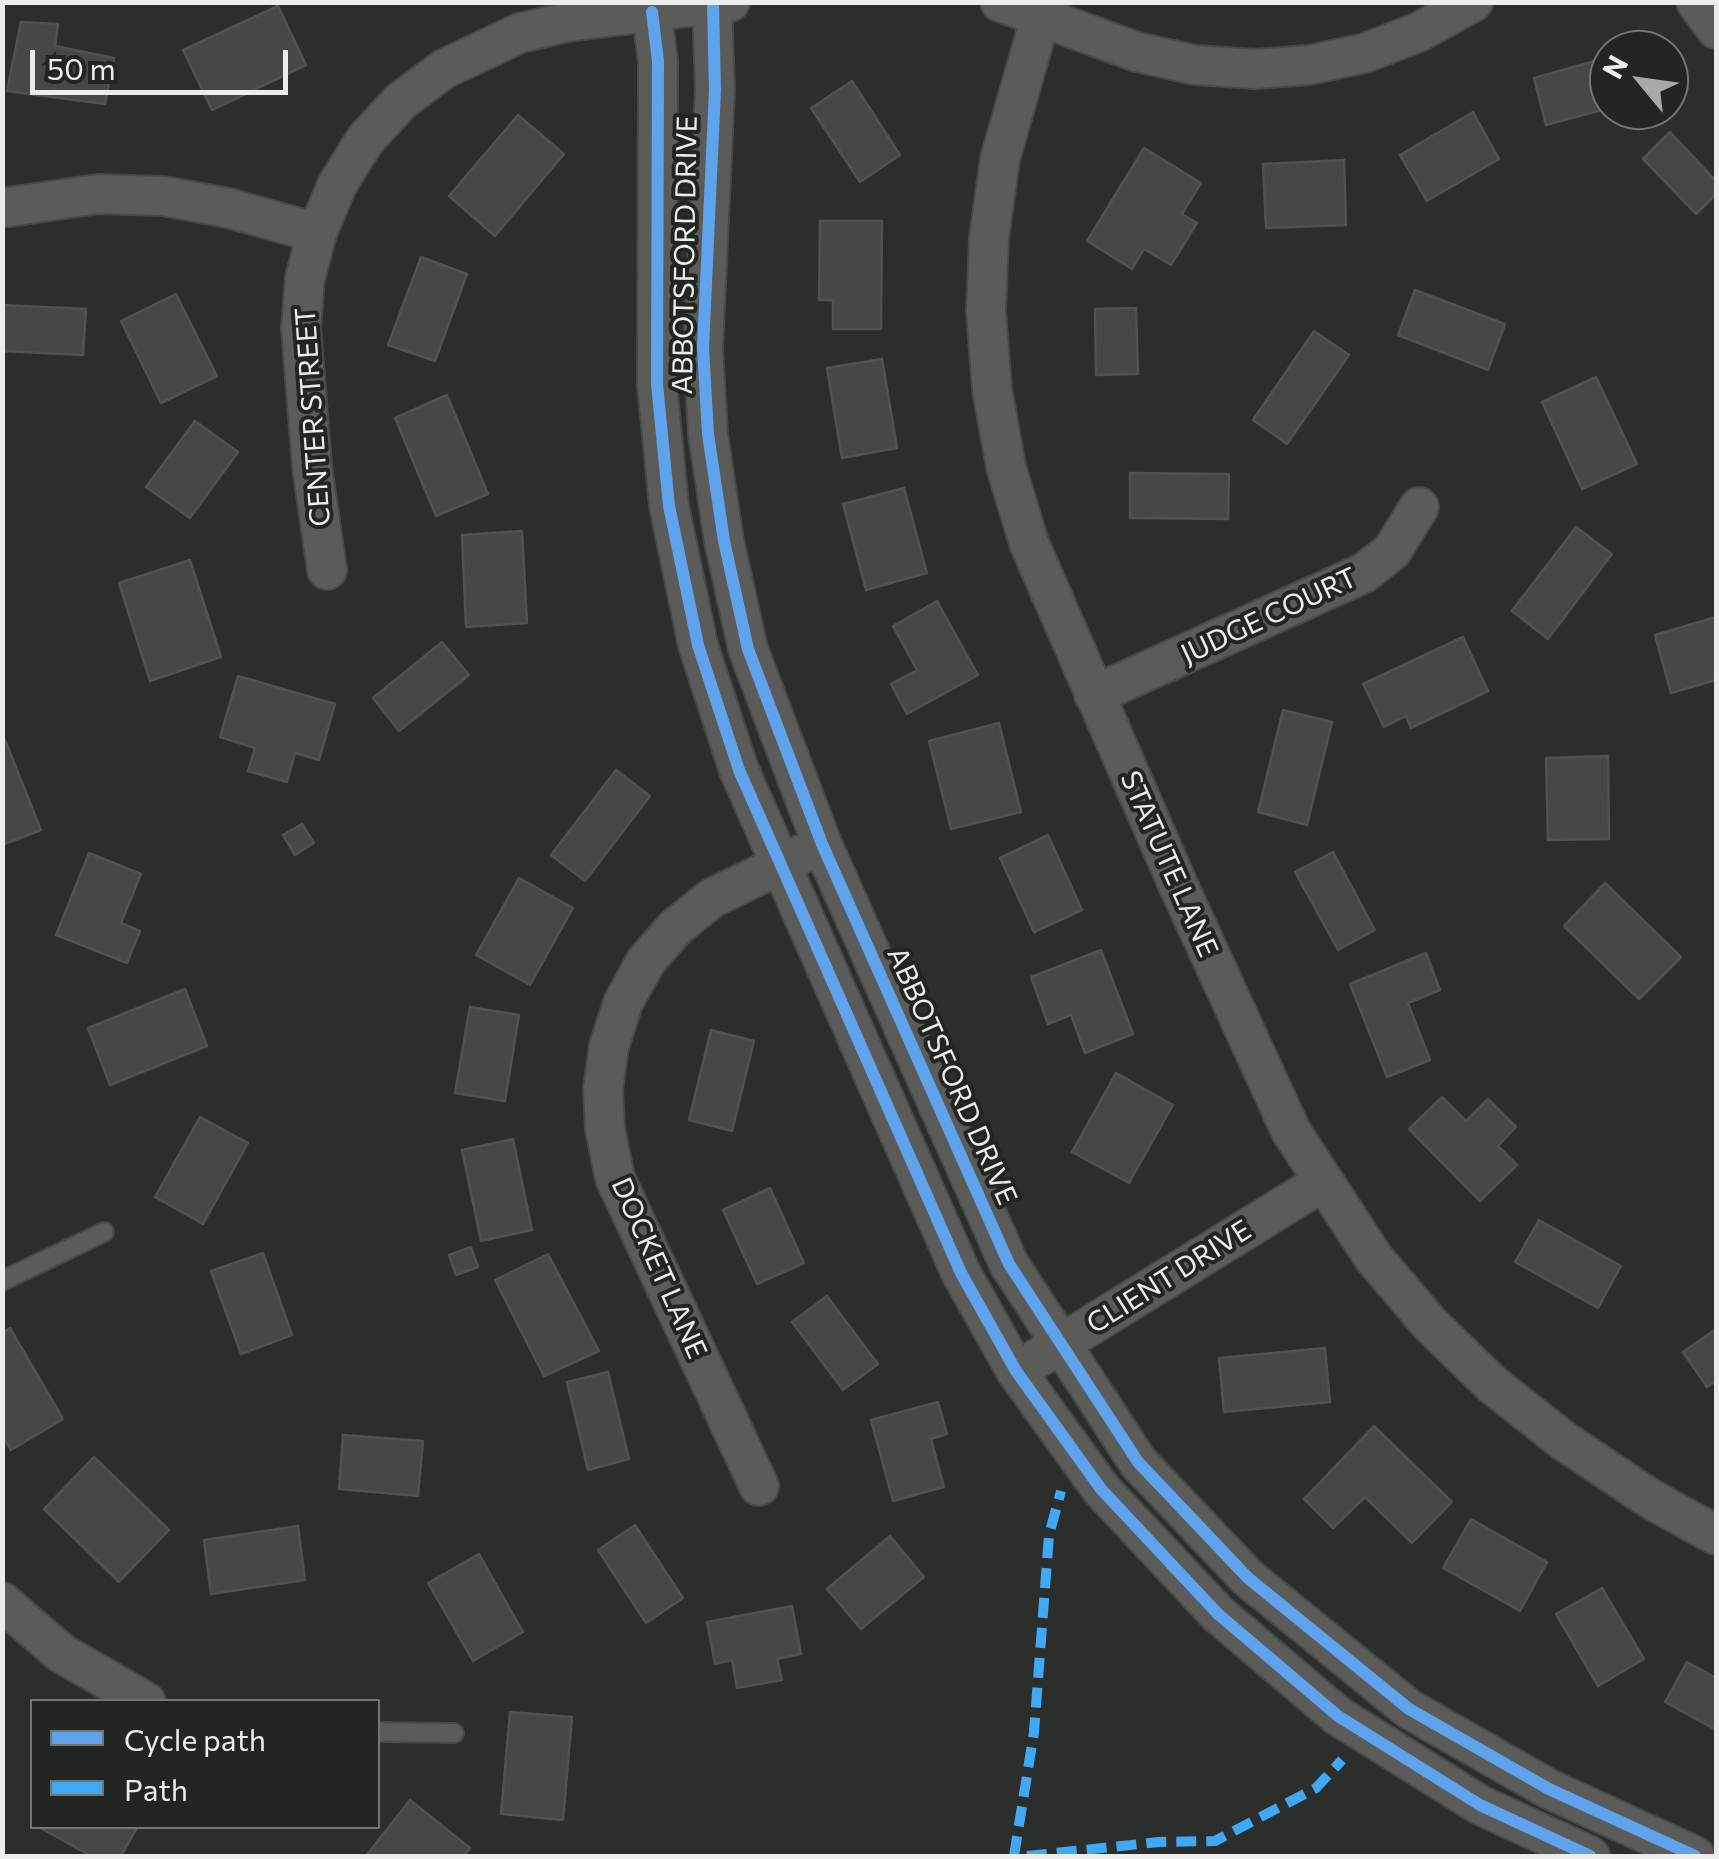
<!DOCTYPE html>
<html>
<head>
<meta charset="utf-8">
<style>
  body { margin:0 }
  #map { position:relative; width:1719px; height:1859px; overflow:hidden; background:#2c2e2b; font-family:Commissioner,sans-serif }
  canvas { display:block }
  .frame { position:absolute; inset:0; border:5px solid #ebedea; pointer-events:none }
  .legend { position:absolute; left:30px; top:1699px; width:350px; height:130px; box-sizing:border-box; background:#222520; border:2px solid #727571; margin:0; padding:12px 18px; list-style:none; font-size:30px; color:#ebedea }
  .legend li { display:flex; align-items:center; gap:20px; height:50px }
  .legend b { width:50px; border:2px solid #727571 }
  .north { position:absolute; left:1589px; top:30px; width:100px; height:100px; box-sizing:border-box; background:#222520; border:2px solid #727571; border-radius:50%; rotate:299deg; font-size:28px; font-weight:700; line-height:40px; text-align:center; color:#ebedea }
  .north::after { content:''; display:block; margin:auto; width:35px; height:45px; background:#a8aaa7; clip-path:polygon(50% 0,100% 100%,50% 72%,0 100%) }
  .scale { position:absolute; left:30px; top:50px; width:258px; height:45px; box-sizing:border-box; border:5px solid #ebedea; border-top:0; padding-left:12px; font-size:30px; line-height:35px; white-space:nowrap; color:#ebedea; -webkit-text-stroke:8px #222520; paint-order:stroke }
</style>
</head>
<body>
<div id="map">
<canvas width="1719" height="1859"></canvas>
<div class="frame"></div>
<ul class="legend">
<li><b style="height:12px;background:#60a3ed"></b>Cycle path</li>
<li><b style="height:12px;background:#3fa9f5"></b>Path</li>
</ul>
<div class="north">N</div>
<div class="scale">50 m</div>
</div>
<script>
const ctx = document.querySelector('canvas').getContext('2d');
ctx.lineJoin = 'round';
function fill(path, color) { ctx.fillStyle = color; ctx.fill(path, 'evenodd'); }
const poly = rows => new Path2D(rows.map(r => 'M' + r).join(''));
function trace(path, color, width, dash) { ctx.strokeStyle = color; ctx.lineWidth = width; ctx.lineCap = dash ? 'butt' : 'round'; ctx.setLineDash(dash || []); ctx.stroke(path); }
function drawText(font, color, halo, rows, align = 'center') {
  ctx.font = font + ' Commissioner,sans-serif'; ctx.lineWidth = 8; ctx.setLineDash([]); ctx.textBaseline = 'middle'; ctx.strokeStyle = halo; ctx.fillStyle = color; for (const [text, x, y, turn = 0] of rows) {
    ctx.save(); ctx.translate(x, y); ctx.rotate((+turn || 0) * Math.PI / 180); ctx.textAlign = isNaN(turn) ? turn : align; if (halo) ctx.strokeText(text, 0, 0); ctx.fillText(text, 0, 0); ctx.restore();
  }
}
const building = poly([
  [278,6,306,65,212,110,183,50,278,6],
  [21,22,58,24,55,46,114,58,105,104,7,91,21,22],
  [1609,57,1609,108,1546,125,1534,78,1609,57],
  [852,81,900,155,860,182,811,108,852,81],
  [1473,112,1499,159,1427,201,1400,155,1473,112],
  [518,115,564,154,495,236,449,196,518,115],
  [1670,132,1716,181,1716,194,1696,214,1643,159,1670,132],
  [1144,148,1201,183,1182,214,1197,223,1171,265,1144,249,1132,269,1087,241,1144,148],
  [1344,160,1346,225,1266,228,1263,164,1344,160],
  [820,221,882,221,881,329,833,329,833,300,819,300,820,221],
  [421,257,467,274,435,361,388,345,421,257],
  [1415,290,1505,324,1488,370,1398,335,1415,290],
  [176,294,217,376,161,403,121,321,176,294],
  [2,305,86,309,83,355,2,351,2,305],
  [1136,308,1138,374,1096,375,1095,309,1136,308],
  [1314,331,1349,355,1287,444,1253,420,1314,331],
  [882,359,897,448,842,458,827,368,882,359],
  [1596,377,1637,464,1582,489,1542,402,1596,377],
  [447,395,488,494,436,516,395,418,447,395],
  [195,421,238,452,190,518,146,487,195,421],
  [1130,473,1229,474,1228,519,1130,518,1130,473],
  [904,488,927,573,866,590,843,504,904,488],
  [1576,527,1612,554,1548,639,1512,611,1576,527],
  [522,531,527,623,466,627,462,535,522,531],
  [190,560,221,657,150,681,119,583,190,560],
  [937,601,978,675,907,714,891,684,917,670,893,626,937,601],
  [1716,617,1716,680,1671,693,1655,635,1716,617],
  [1463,637,1488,691,1411,728,1406,716,1384,727,1363,684,1463,637],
  [442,642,469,675,399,731,373,698,442,642],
  [238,676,335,704,319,760,295,753,287,782,248,771,255,748,220,737,238,676],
  [1283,710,1332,722,1307,825,1258,812,1283,710],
  [999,723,1021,812,951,829,929,741,999,723],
  [5,740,41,830,2,845,2,741,5,740],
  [1608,756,1609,839,1548,840,1546,758,1608,756],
  [616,770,650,796,585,881,551,855,616,770],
  [302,824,314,843,295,855,283,835,302,824],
  [1048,835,1082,910,1034,932,1000,858,1048,835],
  [1333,852,1375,930,1338,950,1295,872,1333,852],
  [89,853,141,874,121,923,140,931,127,963,56,935,89,853],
  [519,878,573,908,530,985,476,955,519,878],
  [1605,883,1681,957,1639,999,1564,926,1605,883],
  [1101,950,1133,1034,1085,1053,1071,1015,1048,1024,1031,977,1101,950],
  [1426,953,1440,990,1408,1003,1430,1060,1387,1077,1350,984,1426,953],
  [185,989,207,1046,110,1085,88,1028,185,989],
  [470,1007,519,1015,505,1101,455,1093,470,1007],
  [711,1030,754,1041,732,1131,689,1120,711,1030],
  [1116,1073,1173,1105,1129,1183,1072,1152,1116,1073],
  [1442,1097,1466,1121,1488,1099,1516,1127,1498,1146,1517,1165,1480,1201,1409,1129,1442,1097],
  [200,1117,248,1143,203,1224,155,1197,200,1117],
  [513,1139,532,1230,481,1241,462,1150,513,1139],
  [770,1188,804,1263,757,1284,723,1210,770,1188],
  [1539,1220,1621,1266,1598,1308,1515,1262,1539,1220],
  [471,1247,478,1267,456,1275,449,1255,471,1247],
  [263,1253,292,1335,241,1354,211,1271,263,1253],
  [548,1254,599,1351,544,1376,495,1280,548,1254],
  [827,1296,878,1364,843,1390,792,1322,827,1296],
  [10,1328,63,1419,11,1450,2,1435,2,1333,10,1328],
  [1716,1329,1716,1381,1707,1387,1683,1352,1716,1329],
  [1325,1348,1330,1402,1224,1412,1219,1358,1325,1348],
  [608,1372,629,1459,588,1470,567,1382,608,1372],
  [938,1402,947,1434,931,1439,944,1487,893,1501,871,1420,938,1402],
  [1374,1426,1452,1502,1412,1543,1365,1497,1333,1528,1304,1499,1374,1426],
  [343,1435,423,1441,418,1496,339,1489,343,1435],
  [94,1457,169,1530,119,1582,44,1509,94,1457],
  [1471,1519,1547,1562,1520,1611,1443,1568,1471,1519],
  [635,1525,683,1598,646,1623,598,1550,635,1525],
  [298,1526,305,1580,211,1594,204,1540,298,1526],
  [890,1536,924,1577,861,1629,827,1589,890,1536],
  [479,1554,523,1632,473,1661,428,1583,479,1554],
  [1602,1588,1644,1659,1598,1686,1556,1614,1602,1588],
  [792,1606,801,1654,777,1659,782,1680,737,1688,732,1660,715,1664,707,1622,792,1606],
  [1687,1662,1716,1678,1716,1730,1665,1702,1687,1662],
  [510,1712,572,1717,563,1820,501,1814,510,1712],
  [410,1800,470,1848,464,1856,366,1856,410,1800],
  [37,1826,138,1826,121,1856,91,1856,37,1826]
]);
fill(building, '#454943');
trace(building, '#50524f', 2.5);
const service = poly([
  [2,1281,104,1232],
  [378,1732,454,1733]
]);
const minor = poly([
  [650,2,658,61,657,384,669,506,698,645,739,770,961,1273,1016,1371,1101,1489,1218,1614,1338,1716,1480,1805,1590,1856],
  [712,2,715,90,703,348,708,434,724,541,748,649,822,844,1009,1264,1138,1462,1248,1578,1409,1709,1549,1789,1695,1856],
  [1000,2,1137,52,1195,65,1255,69,1309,65,1365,53,1419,32,1473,2],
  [1696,2,1716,29],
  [1041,16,1000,159,989,238,986,311,992,389,1006,467,1029,543,1179,887,1291,1131,1373,1257,1430,1324,1493,1385,1564,1441,1649,1498,1716,1535],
  [2,208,98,194,163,196,228,208,317,233],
  [327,570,312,466,301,328,305,278,317,233,337,185,365,140,401,101,444,69,520,33,567,22,730,2],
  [1094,695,1364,573,1392,551,1419,507],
  [1038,1358,1321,1183],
  [759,1486,615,1178,605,1129,603,1089,609,1046,623,1003,646,961,676,927,712,898,802,854],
  [2,1602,61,1653,146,1702]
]);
trace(service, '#484947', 22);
trace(minor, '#484947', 42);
trace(service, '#5b5c5a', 18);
trace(minor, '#5b5c5a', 38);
trace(poly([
  [1014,1856,1034,1732,1049,1535,1061,1491],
  [1027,1856,1159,1842,1215,1841,1316,1788,1342,1760]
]), '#3fa9f5', 10, [20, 10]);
trace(poly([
  [713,5,715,90,703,348,708,434,724,541,748,649,822,844,1009,1264,1138,1462,1248,1578,1409,1709,1549,1789,1695,1856],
  [652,12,658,61,657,384,669,506,698,645,739,770,961,1273,1016,1371,1101,1489,1218,1614,1338,1716,1480,1805,1590,1856]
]), '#60a3ed', 12);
drawText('28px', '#ebedea', '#222520', [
  ["ABBOTSFORD DRIVE",685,255,-89],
  ["CENTER STREET",313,417,-94],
  ["JUDGE COURT",1269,616,-25],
  ["STATUTE LANE",1169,864,66],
  ["ABBOTSFORD DRIVE",952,1076,66],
  ["DOCKET LANE",659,1268,66],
  ["CLIENT DRIVE",1169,1277,-32]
]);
</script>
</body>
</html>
